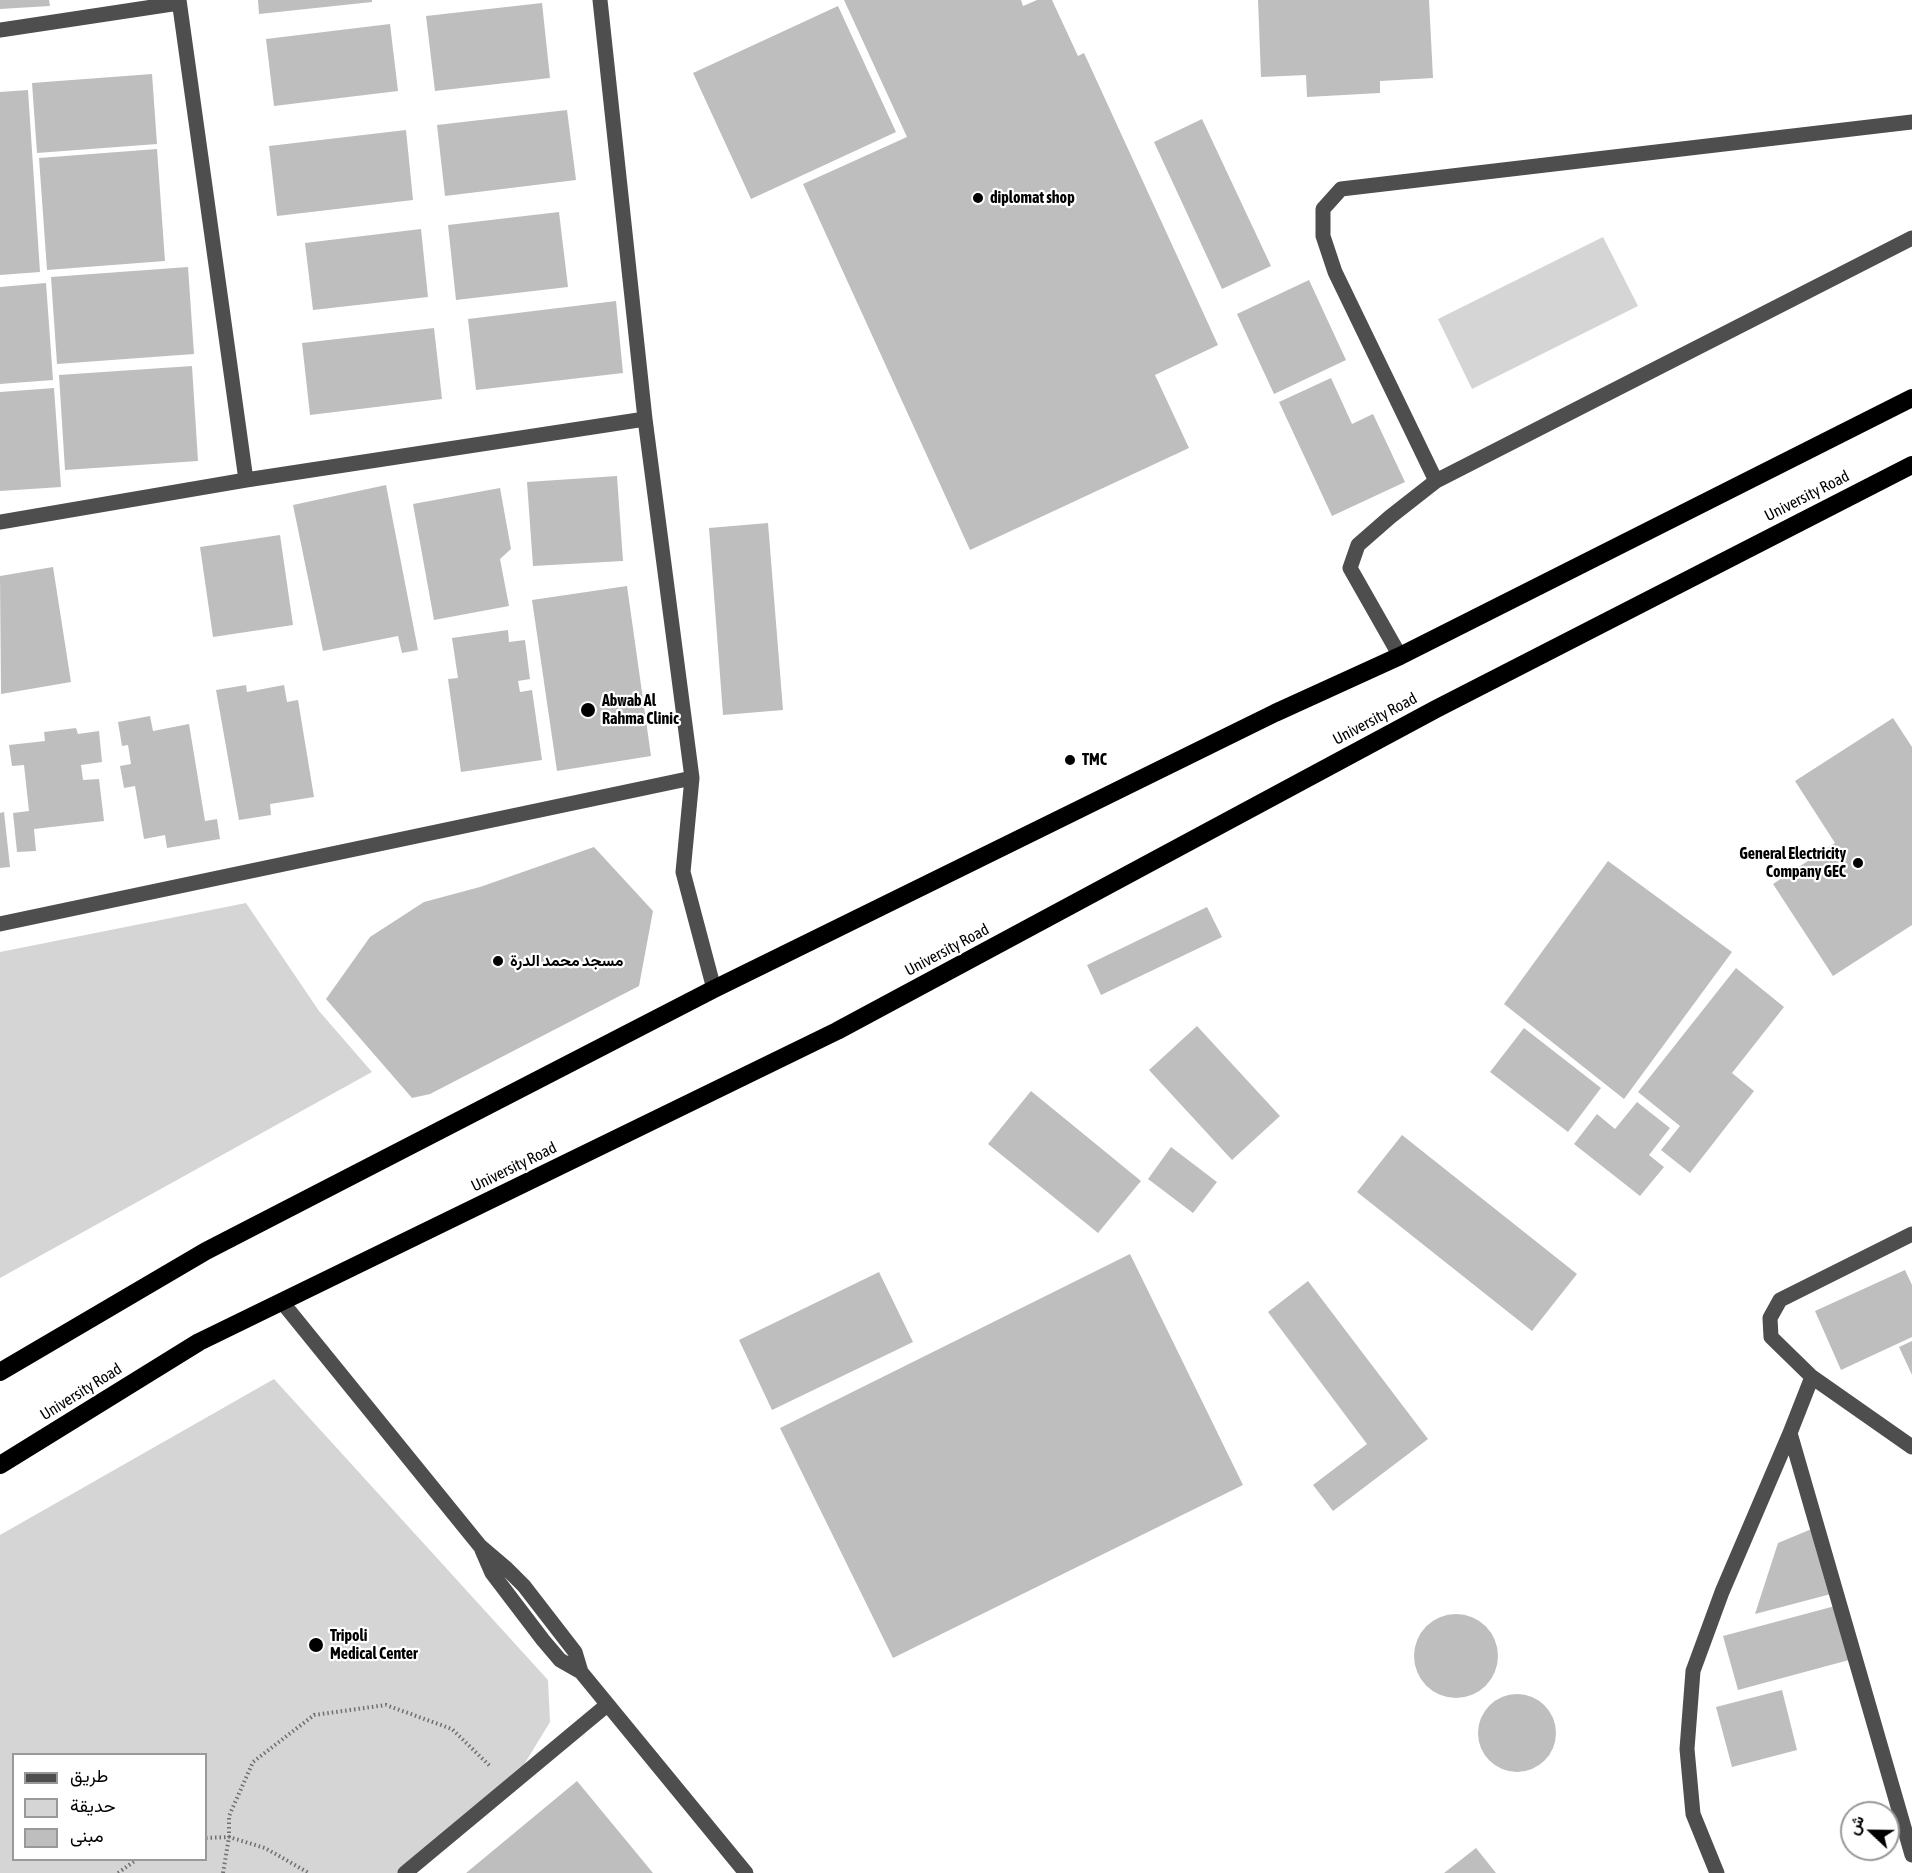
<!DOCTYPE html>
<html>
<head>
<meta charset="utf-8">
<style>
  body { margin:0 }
  #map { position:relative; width:1912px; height:1873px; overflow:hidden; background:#fff; font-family:"Asap Condensed",Vazirmatn,sans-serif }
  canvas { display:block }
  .legend { position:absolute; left:12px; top:1753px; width:195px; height:108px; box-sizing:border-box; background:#fff; border:2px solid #999; margin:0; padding:8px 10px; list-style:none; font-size:18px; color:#000 }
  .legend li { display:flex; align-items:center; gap:12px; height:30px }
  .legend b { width:30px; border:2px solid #999 }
  .north { position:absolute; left:1840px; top:1801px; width:60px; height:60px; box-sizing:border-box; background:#fff; border:2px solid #999; border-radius:50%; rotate:292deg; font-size:16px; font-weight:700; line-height:24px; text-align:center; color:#000 }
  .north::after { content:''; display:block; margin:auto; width:21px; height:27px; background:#000; clip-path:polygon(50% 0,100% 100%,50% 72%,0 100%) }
</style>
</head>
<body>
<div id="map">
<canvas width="1912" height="1873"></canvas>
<ul class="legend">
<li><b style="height:8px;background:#4e4e4e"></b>طريق</li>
<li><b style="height:16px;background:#d5d5d5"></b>حديقة</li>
<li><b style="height:16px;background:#bebebe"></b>مبنى</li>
</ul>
<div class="north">ش</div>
</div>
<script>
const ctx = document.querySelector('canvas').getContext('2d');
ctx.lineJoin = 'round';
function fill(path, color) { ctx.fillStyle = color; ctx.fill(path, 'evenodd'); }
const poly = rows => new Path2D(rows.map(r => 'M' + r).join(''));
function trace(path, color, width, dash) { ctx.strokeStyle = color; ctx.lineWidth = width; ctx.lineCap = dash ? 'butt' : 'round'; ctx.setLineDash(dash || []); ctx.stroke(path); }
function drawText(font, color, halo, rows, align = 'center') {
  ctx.font = font + ' "Asap Condensed",Vazirmatn,sans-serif'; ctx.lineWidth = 4.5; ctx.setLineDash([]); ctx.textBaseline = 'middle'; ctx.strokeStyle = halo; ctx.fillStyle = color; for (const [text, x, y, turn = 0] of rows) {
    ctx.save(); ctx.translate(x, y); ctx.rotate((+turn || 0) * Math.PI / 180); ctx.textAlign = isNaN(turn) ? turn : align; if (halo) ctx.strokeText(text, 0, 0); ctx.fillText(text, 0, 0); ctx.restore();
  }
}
fill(poly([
  [1603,237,1638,306,1472,389,1438,319],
  [246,903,319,1011,372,1072,0,1278,0,952],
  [274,1379,548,1680,550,1722,511,1786,405,1873,0,1873,0,1535],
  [14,1754,206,1754,206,1860,14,1860]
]), '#d5d5d5');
fill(poly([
  [0,0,49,0,50,6,0,9],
  [258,0,372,0,372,2,259,14],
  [844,0,1021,0,1023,6,1037,0,1052,0,1078,56,1084,53,1218,345,1155,375,1189,448,970,550,803,184,907,137],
  [1258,0,1429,0,1433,78,1380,81,1380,93,1307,97,1306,75,1261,77],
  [542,3,550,78,435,91,426,16],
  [838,6,896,132,751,199,693,73],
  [390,24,398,91,274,106,266,39],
  [152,74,157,144,37,153,32,83],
  [28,90,40,272,0,275,0,92],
  [567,110,576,180,445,196,437,125],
  [1202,119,1271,266,1222,289,1154,142],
  [406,130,413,200,277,216,269,146],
  [157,149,165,261,47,270,39,158],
  [559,212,568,287,456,300,448,225],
  [421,229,428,297,313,310,305,243],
  [188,267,194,354,57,364,51,277],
  [1309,280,1346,360,1274,394,1237,314],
  [46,283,53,380,0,384,0,287],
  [616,301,623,373,476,390,468,319],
  [434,328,442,399,310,415,302,343],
  [192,366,198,461,65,470,59,375],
  [1331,378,1352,424,1373,414,1405,482,1332,516,1279,402],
  [54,388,61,487,0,491,0,392],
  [617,476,623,561,533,566,527,482],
  [386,485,418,650,402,653,398,636,323,651,293,505],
  [500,488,511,549,500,559,509,606,434,620,413,504],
  [768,523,783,710,723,715,709,528],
  [280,535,293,625,213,637,200,547],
  [53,567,71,682,1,694,0,576],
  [627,586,651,756,557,771,532,600],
  [508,630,509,642,525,640,530,679,518,681,520,692,532,690,542,760,461,772,448,679,458,678,452,638],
  [246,685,247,692,284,685,287,702,298,700,314,797,270,804,271,815,239,820,216,690],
  [150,716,153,731,189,724,205,821,217,819,220,839,167,848,165,835,144,839,135,786,124,788,120,766,131,764,128,745,122,746,118,722],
  [1893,718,1912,747,1912,925,1833,976,1773,884,1835,843,1795,781],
  [76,728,78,734,99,731,102,762,81,765,83,780,99,779,104,821,34,829,36,851,17,852,13,813,29,811,24,765,12,766,9,745,45,741,44,732],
  [4,812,10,867,0,868,0,813],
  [594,847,653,911,639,986,430,1094,412,1098,326,999,370,937,424,902,480,887],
  [1608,861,1732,952,1624,1099,1504,1004],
  [1207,907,1222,937,1101,995,1087,965],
  [1736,968,1784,1007,1732,1073,1754,1091,1690,1173,1661,1150,1680,1126,1638,1092],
  [1197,1026,1280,1116,1232,1160,1149,1070],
  [1524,1028,1601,1088,1568,1132,1490,1072],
  [1031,1091,1141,1181,1098,1233,988,1144],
  [1637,1102,1670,1128,1649,1155,1664,1167,1640,1196,1574,1144,1597,1114,1615,1129],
  [1402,1135,1577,1274,1532,1331,1357,1192],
  [1171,1147,1217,1182,1193,1213,1148,1179],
  [1130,1254,1243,1485,893,1658,780,1428],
  [1905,1270,1912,1285,1912,1337,1841,1370,1815,1311],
  [879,1272,913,1342,772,1410,739,1340],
  [1308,1281,1428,1439,1333,1511,1313,1485,1367,1444,1268,1312],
  [1912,1341,1912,1375,1899,1347],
  [1814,1528,1831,1594,1755,1614,1778,1543],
  [1835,1606,1849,1660,1738,1690,1723,1636],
  '1414 1656a42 42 0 1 1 84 0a42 42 0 1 1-84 0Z',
  [1782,1690,1797,1750,1732,1767,1716,1707],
  '1478 1733a39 39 0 1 1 78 0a39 39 0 1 1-78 0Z',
  [577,1781,653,1873,466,1873],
  [1476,1848,1496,1873,1444,1873]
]), '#bebebe');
trace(poly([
  [206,1838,229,1837,265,1848,309,1873],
  [118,1873,136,1860],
  [223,1873,229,1837,229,1816,253,1762,314,1715,386,1705,452,1729,491,1767]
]), '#707070', 4, [1.5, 3]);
trace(poly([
  [179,0,246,480],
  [600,0,645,419,692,778,683,872,714,989],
  [0,30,179,3],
  [1436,481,1335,272,1323,236,1323,209,1341,189,1912,122],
  [0,522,246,480,645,419],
  [1400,656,1350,568,1358,545,1390,517,1436,481,1912,238],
  [0,924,692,778],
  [1912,1234,1780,1300,1770,1318,1771,1337,1812,1377,1912,1447],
  [282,1302,480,1546,507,1569,524,1586,575,1652,581,1672],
  [1790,1433,1912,1855],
  [482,1550,492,1573,543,1640,560,1660,581,1672,746,1873],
  [405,1873,607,1705],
  [1717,1873,1693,1814,1687,1749,1693,1671,1722,1592,1790,1433,1812,1377]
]), '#4e4e4e', 15);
trace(poly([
  [0,1372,206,1251,714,989,1275,713,1400,656,1912,398],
  [0,1465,199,1342,837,1031,1436,709,1912,465]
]), '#000', 18);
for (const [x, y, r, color] of [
  [978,198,6,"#000"],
  [588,710,8,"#000"],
  [1070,760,6,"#000"],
  [1858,863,6,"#000"],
  [498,961,6,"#000"],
  [316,1645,8,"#000"]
]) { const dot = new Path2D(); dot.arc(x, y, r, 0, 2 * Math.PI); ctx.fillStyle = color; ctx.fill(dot); trace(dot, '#fff', 2); }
drawText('bold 16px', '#000', '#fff', [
  ["diplomat shop",990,198],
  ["Abwab Al",602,701],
  ["Rahma Clinic",602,719],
  ["TMC",1082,760],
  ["General Electricity",1846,854,"right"],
  ["Company GEC",1846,872,"right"],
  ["مسجد محمد الدرة",510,961],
  ["Tripoli",330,1636],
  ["Medical Center",330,1654]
], 'left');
drawText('16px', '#000', '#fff', [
  ["University Road",1807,496,-27],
  ["University Road",1375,719,-28],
  ["University Road",947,950,-28],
  ["University Road",514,1167,-26],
  ["University Road",81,1392,-32]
]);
</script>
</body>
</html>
